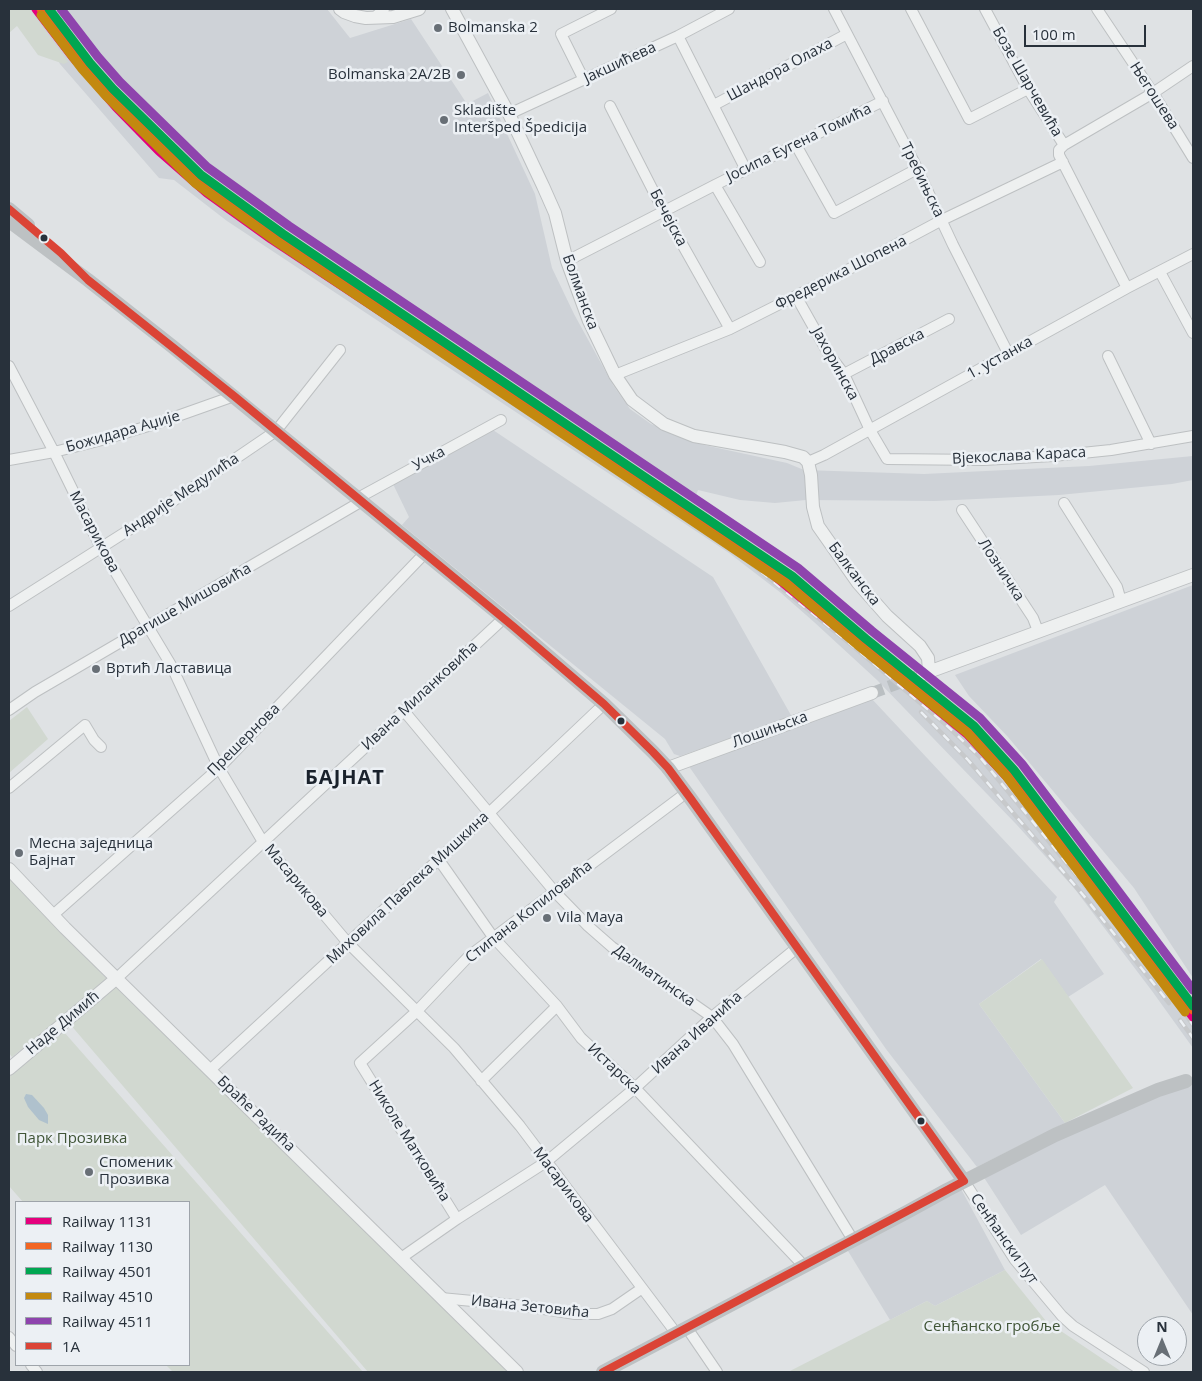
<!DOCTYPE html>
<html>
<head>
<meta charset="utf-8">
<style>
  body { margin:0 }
  #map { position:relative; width:1202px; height:1381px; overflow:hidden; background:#dfe2e4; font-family:"Open Sans",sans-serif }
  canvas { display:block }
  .frame { position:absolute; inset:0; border:10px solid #28313b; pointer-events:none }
  .legend { position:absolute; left:15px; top:1201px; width:175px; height:165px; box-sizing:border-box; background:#ecf0f4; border:1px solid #9ea4aa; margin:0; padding:6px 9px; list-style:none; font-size:15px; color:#28313b }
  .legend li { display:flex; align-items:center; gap:10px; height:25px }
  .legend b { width:25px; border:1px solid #9ea4aa }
  .north { position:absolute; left:1137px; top:1316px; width:50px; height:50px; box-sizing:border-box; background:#ecf0f4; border:1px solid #9ea4aa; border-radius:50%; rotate:0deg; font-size:14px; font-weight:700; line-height:20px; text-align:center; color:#28313b }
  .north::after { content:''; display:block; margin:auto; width:18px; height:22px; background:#686f76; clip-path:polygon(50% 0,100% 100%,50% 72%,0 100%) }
  .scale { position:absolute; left:1024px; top:25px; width:122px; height:22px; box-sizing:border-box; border:2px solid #28313b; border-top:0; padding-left:6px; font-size:15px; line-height:18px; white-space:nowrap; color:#28313b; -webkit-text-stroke:4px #ecf0f4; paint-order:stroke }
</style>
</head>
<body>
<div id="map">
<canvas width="1202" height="1381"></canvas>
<div class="frame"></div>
<ul class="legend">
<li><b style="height:6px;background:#e5007d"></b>Railway 1131</li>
<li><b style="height:6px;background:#f26522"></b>Railway 1130</li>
<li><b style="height:6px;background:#00a651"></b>Railway 4501</li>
<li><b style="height:6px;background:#c3890f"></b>Railway 4510</li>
<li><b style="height:6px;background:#8e44ad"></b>Railway 4511</li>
<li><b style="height:6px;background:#db4436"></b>1A</li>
</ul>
<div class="north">N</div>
<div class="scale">100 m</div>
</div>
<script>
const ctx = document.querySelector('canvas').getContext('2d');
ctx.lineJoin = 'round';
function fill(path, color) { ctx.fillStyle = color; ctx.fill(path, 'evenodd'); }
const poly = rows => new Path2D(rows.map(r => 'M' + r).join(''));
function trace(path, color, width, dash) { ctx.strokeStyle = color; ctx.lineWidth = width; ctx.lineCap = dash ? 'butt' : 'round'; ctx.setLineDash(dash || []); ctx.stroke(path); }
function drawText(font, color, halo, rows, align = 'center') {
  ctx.font = font + ' "Open Sans",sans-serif'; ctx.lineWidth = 5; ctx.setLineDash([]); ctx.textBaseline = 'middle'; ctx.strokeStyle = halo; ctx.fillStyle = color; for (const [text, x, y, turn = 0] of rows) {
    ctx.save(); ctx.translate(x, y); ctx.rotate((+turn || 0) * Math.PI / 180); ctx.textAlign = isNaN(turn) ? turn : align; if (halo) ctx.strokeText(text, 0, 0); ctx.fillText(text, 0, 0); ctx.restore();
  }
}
fill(poly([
  [26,9,327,9,350,38,411,19,467,104,488,93,535,194,552,268,574,314,613,385,630,409,651,424,704,445,787,463,804,470,924,474,1089,466,1193,456,1193,480,1172,484,1059,495,935,501,806,500,775,503,740,500,698,490,695,498,759,541,818,587,912,670,965,708,1015,760,1112,874,1193,989,1193,1048,1152,991,1074,888,1016,824,877,680,814,622,781,593,729,553,227,221,174,180,159,178,60,64],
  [493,430,713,577,792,717,680,756,674,754,665,739,402,525,409,517,393,484],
  [1193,585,1193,978,1134,888,1008,737,969,696,955,675],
  [871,698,1057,897,1054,902,1104,974,1068,997,1041,959,979,1004,1065,1123,977,1167,886,1049,688,765],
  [1193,1084,1193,1315,1105,1185,1021,1235,983,1176,1070,1135,1166,1093],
  [961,1189,1005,1270,935,1306,927,1301,890,1320,848,1251]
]), '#ced2d7');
fill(poly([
  [9,9,30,9,68,62,64,64,38,55,17,26,9,33],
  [27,707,48,739,9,773,9,721],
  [9,873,104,976,497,1358,507,1372,368,1372,63,1016,12,1057,9,1053],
  [1042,959,1133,1088,1065,1123,979,1004],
  [64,1032,363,1372,173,1372,166,1365,189,1365,189,1202,23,1202,9,1186,9,1077],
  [1005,1270,1046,1321,1122,1372,788,1372,927,1301,935,1306]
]), '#d1d8d0');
fill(poly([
  [26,1094,32,1095,44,1108,48,1115,48,1124,39,1120,28,1107,24,1098]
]), '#afc1cd');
trace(poly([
  [872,693,923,674]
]), '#babfc2', 12, [12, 6]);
const minor = poly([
  [834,9,914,162,953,245,1008,353],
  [912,9,911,9,969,119,1028,89],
  [985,9,1028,89,1064,145,1059,150,1059,155,1127,288],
  [1097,9,1153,93,1193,158],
  [374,18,384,9],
  [678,36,746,170],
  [584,80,561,34,611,9],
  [714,105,847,34],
  [610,106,664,212,730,329],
  [509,114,678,36,729,9],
  [796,145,834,213,917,169],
  [1064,145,1153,93,1193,66],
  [715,185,760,262],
  [567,261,715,185,883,101],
  [1160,272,1193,333],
  [796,296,828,353,844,374,870,430,887,459,984,460,1053,456,1111,450,1193,436],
  [1108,356,1151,444],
  [9,366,54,452,101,548,171,665,219,768,263,842,348,943,454,1048,520,1126,676,1333],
  [844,374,949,319],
  [615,375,730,329,869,259,942,220,1063,162],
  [9,460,54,452,98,441,155,424,234,396],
  [808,462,824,455,1127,288,1193,254],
  [358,498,501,420],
  [1064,503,1117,587,1121,601],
  [962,510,1033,618,1038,631],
  [9,606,154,514,276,431,340,350],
  [9,710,35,692,362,501],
  [404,711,554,891,588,926,612,947,712,1017,733,1044,853,1240],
  [9,788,85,725,94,740,101,747],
  [439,860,493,937,557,1006,581,1038,635,1088,804,1266],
  [53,915,219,768,425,553],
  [117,978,504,618],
  [210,1070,489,813,604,704],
  [481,1081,557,1006],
  [964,1181,1015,1260,1062,1316,1073,1326,1144,1372],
  [457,1219,360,1063,416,1012,469,956,686,793],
  [401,1258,457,1219,546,1162,635,1088,712,1017,798,947],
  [441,1298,525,1306,575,1314,598,1314,612,1309,641,1289],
  [687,1328,717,1372],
  [9,1337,16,1346],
  [31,1365,37,1372]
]);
const tertiary = poly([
  [340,9,344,12,355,16,366,18,393,17,419,9],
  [452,9,509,114,543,186,555,213,567,261,589,321,615,375,632,400,664,424,694,436,785,452,803,457,808,462,811,475,813,507,818,526,858,583,887,616,920,646,928,658,929,671],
  [923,674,1193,575],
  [668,768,872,693],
  [9,869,65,928,517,1372],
  [9,1069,117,978]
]);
trace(minor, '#bdc0c2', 12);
trace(tertiary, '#bdc0c2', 14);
trace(minor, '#eef0f0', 10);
trace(tertiary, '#eef0f0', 12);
trace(poly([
  [9,209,28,225],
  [9,221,88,280,173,347,504,618,604,704,653,752,668,768,691,799,964,1181],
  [603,1372,907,1212,947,1190,1055,1135,1158,1090,1186,1081]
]), '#bdc1c3', 14);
const rail = poly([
  [547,409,647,484],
  [749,562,854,647,944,723,979,756,1105,910,1165,985,1193,1025],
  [921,712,968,760,1084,896,1169,1003],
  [1180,1020,1193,1038]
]);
trace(rail, '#c7c9cb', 4.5);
trace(rail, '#ecf0f4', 2.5, [8]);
trace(poly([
  [9,209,61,253,88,280,234,396,514,627,604,704,653,752,668,768,691,799,964,1181],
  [603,1372,964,1181]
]), '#db4436', 8);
trace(poly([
  [36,9,72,56,116,107,159,151,207,193,271,239,749,555,967,734,1007,777,1193,1017]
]), '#e5007d', 9);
trace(poly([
  [41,9,82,63,125,112,189,172,211,190,291,246,760,558,808,595,973,733,990,749,1011,774,1193,1010]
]), '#f26522', 9);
trace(poly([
  [49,9,90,63,113,89,201,175,283,234,792,576,866,639,974,726,1014,770,1193,1006]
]), '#00a651', 9);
trace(poly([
  [41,15,82,69,106,96,195,183,277,242,786,584,860,647,967,733,1006,776,1185,1012]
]), '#c3890f', 9);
trace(poly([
  [61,9,98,57,120,82,207,167,289,226,798,568,872,631,980,718,1022,764,1193,990]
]), '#8e44ad', 9);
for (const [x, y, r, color] of [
  [438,28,5,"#686f76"],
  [461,75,5,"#686f76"],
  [444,120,5,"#686f76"],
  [44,238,4.5,"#28313b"],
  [96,669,5,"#686f76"],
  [621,721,4.5,"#28313b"],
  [19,853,5,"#686f76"],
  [547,918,5,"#686f76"],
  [921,1121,4.5,"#28313b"],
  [89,1172,5,"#686f76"]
]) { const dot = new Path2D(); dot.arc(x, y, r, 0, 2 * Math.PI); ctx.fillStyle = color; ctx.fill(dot); trace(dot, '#ecf0f4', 2); }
drawText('15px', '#28313b', '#ecf0f4', [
  ["Bolmanska 2",448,28],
  ["Bolmanska 2A/2B",451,75,"right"],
  ["Skladište",454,111],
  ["Interšped Špedicija",454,128],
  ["Вртић Ластавица",106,669],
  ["Месна заједница",29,844],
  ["Бајнат",29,861],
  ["Vila Maya",557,918],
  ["Споменик",99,1163],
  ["Прозивка",99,1180]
], 'left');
drawText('15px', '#28313b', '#ecf0f4', [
  ["Јакшићева",620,63,-25],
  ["Шандора Олаха",780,70,-28],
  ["Бозе Шарчевића",1027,82,60],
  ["Његошева",1154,96,57],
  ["Јосипа Еугена Томића",799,143,-26],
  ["Требињска",922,180,64],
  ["Бечејска",668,218,62],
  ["Фредерика Шопена",841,273,-27],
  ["Болманска",580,292,70],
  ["Дравска",897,347,-28],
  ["1. устанка",1000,358,-29],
  ["Јахоринска",835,364,61],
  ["Божидара Аџије",123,432,-16],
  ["Вјекослава Караса",1019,456,-3],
  ["Учка",429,459,-29],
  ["Андрије Медулића",181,495,-34],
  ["Масарикова",94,532,62],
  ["Лозничка",1001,570,57],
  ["Балканска",854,574,53],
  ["Драгише Мишовића",185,605,-30],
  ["Ивана Миланковића",420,696,-43],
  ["Лошињска",770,730,-20],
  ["Прешернова",244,740,-45],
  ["Масарикова",296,881,50],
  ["Миховила Павлека Мишкина",408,888,-43],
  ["Стипана Копиловића",529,912,-38],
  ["Далматинска",654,976,35],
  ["Наде Димић",63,1023,-40],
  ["Ивана Иванића",697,1033,-42],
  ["Истарска",614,1069,43],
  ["Браће Радића",256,1114,44],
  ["Николе Матковића",409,1141,58],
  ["Масарикова",563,1185,53],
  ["Сенћански пут",1004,1239,55],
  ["Ивана Зетовића",530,1307,6]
]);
drawText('15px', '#405537', '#ecf0f4', [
  ["Парк Прозивка",72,1139],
  ["Сенћанско гробље",992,1327]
]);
ctx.letterSpacing = '1px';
drawText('bold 20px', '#1a222c', '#ecf0f4', [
  ["БАЈНАТ",345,778]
]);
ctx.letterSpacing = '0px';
</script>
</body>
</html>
